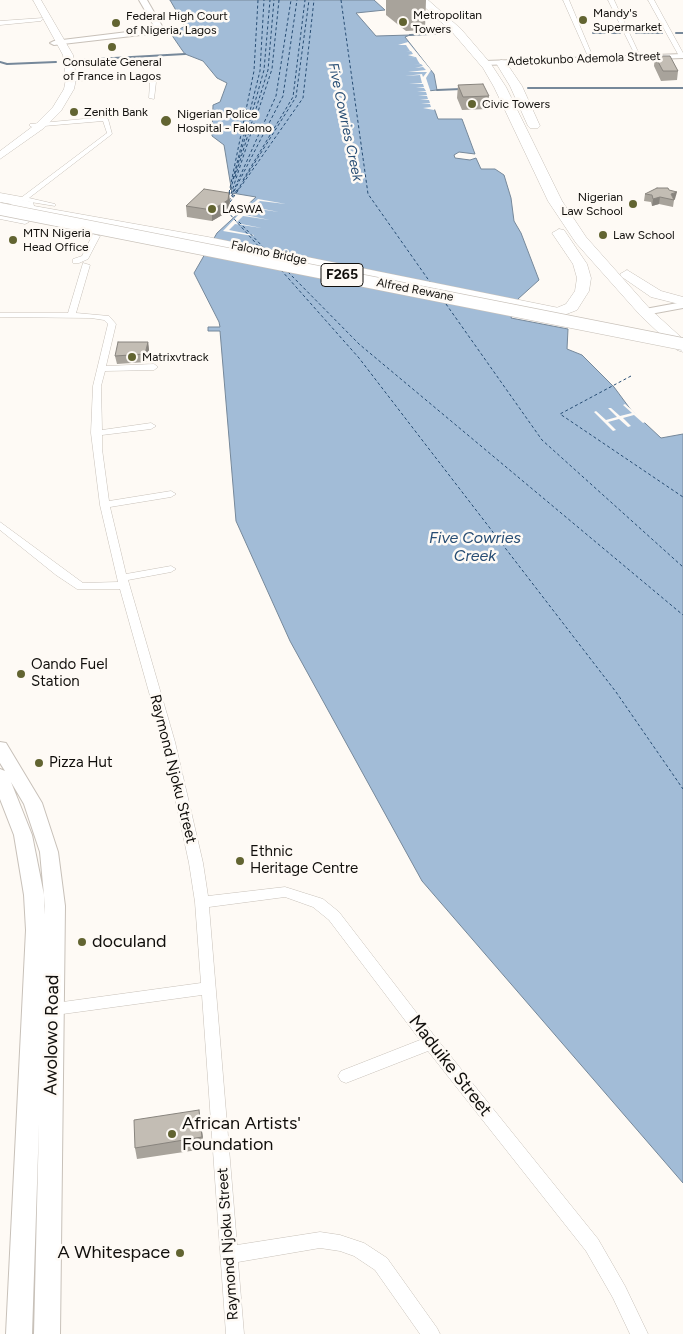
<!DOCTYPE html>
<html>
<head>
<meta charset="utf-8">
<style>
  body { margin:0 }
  canvas { display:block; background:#fefaf5 }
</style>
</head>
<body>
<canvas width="683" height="1334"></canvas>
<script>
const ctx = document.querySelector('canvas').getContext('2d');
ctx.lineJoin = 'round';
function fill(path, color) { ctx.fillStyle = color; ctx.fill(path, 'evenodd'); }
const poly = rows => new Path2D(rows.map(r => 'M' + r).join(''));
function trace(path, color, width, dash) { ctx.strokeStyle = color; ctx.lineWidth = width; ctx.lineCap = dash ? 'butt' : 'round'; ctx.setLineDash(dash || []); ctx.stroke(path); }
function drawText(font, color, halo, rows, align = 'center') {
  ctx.font = font + ' Figtree,sans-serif'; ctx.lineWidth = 5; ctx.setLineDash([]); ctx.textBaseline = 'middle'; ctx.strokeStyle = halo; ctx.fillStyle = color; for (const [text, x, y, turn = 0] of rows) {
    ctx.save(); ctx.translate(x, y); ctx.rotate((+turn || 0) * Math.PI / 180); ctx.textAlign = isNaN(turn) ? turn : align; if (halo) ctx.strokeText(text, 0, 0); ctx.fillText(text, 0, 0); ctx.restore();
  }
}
const water = poly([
  [170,0,374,0,385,10,356,13,376,36,410,35,405,37,434,74,437,90,428,91,438,119,462,119,475,154,459,152,454,155,455,158,470,160,476,158,481,169,495,169,504,175,511,198,514,221,521,233,539,280,518,299,511,318,568,329,567,349,582,355,614,387,631,410,661,438,683,434,683,1183,422,881,290,641,236,521,220,331,208,331,208,327,220,327,219,322,194,273,217,233,256,197,232,193,224,145,212,136,213,105,220,102,227,83,217,78,203,61,185,54,182,50,171,34,185,26,170,0]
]);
fill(water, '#a2bcd7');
trace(water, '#76889a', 1);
fill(poly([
  [408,42,431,70,426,78,436,108,434,110,423,108,431,107,430,104,421,104,430,103,429,100,420,100,428,99,427,96,418,96,427,95,426,92,417,92,426,91,424,88,416,88,424,87,423,84,409,84,422,83,421,79,407,79,421,79,420,75,405,76,422,74,423,77,427,72,408,72,426,70,423,67,415,68,423,66,421,64,413,65,420,64,418,61,411,62,418,61,416,57,407,58,415,57,408,55,413,54,411,51,406,52,410,51,408,48,403,49,408,48,406,45,398,45],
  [258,199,286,204,260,201,253,207,279,212,252,208,245,215,270,220,243,216,236,223,262,228,235,224,229,230,254,235,253,236,223,231,243,210,246,210],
  [625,404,646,422,643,423,634,415,623,418,631,426,628,427,619,419,608,422,616,430,613,431,594,412,596,411,606,420,617,417,608,408,611,408,620,416,632,413,623,405]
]), '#fefaf5');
trace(poly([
  [593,33,620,33],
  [636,33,662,33],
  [676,33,683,33],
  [410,35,451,33],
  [78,60,185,54],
  [0,62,7,64,56,62],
  [528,88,683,88],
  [437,90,461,89]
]), '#76889a', 2);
trace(poly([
  [341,0,368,194,430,282],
  [235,177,268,70,274,0],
  [233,179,260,71,264,0],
  [243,180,293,97,305,0],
  [237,191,296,97,309,0],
  [233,192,276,96,291,0],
  [229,193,254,71,258,0],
  [231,194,272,69,279,0],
  [229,195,264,70,270,0],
  [232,197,237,190],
  [229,201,283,96,297,0],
  [230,202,303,98,314,0],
  [227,211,261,249],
  [239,222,265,249],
  [281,270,359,358,616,692,683,789],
  [288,272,359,344,683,615],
  [446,304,542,440,683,567],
  [631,376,560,414,683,497]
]), '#274d74', 1, [3, 2.5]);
const street = poly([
  [563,0,569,0,595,62,590,61,563,0],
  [608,0,614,0,641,58,636,57,608,0],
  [648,0,654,0,683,53,683,57,679,56,648,0],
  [43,18,41,21,0,25,0,21,43,18],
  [141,75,156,82,154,99,149,98,150,83,140,79,71,81,68,79,71,77,141,75],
  [105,117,108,119,112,134,29,198,55,204,55,206,0,197,0,193,22,197,107,133,103,121,32,127,30,126,30,124,105,117],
  [0,215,28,220,29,222,25,224,0,219,0,215],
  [93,234,100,236,88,259,79,263,73,263,73,259,82,256,93,234],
  [83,263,90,265,76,313,109,316,116,324,106,366,154,364,158,367,154,370,105,371,101,386,102,430,151,423,156,426,151,429,102,435,102,449,109,501,171,491,176,494,171,497,110,507,126,574,171,566,176,569,171,572,128,580,175,742,203,863,208,896,285,887,323,899,339,912,436,1038,598,1239,625,1286,648,1334,630,1334,613,1298,586,1251,428,1051,346,1083,341,1081,338,1076,341,1071,420,1040,329,920,313,907,285,897,209,907,237,1245,320,1232,340,1235,364,1243,387,1258,437,1328,440,1334,420,1334,375,1270,354,1256,340,1251,320,1248,238,1262,244,1334,226,1334,202,995,48,1016,43,1015,41,1010,43,1005,48,1004,201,983,195,902,189,863,163,742,120,589,77,589,56,575,0,530,0,522,83,583,118,582,100,505,91,433,93,386,108,324,104,320,91,318,0,317,0,313,68,313,83,263]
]);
const secondary = poly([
  [139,0,147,0,162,26,158,33,54,45,50,43,54,41,152,29,154,26,139,0],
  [683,54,683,58,485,65,481,63,485,61,683,54],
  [683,302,683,308,645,315,639,312,645,309,683,302],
  [0,742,6,743,42,803,58,852,65,906,60,1334,34,1334,39,1123,32,1334,6,1334,26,930,24,895,14,835,0,799,0,769,5,771,0,763,0,742],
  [11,782,24,804,40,852,45,906,45,915,44,895,32,835,11,782]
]);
const primary = poly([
  [33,0,41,0,73,55,76,79,74,89,61,111,44,128,0,159,0,151,36,124,53,107,64,89,66,79,63,55,33,0],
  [0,196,33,202,34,206,208,237,559,308,566,312,559,316,208,245,16,209,12,208,11,204,0,202,0,196]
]);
const highway = poly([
  [417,0,428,0,461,29,491,64,506,87,562,201,586,237,650,309,683,339,683,352,677,350,640,315,576,243,548,201,494,87,483,68,453,33,417,0],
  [501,60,505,61,522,86,540,126,538,128,530,128,528,126,510,86,496,63,501,60],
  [559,229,564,230,587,264,591,278,589,291,577,310,559,317,551,312,554,309,566,304,575,291,577,278,573,264,552,233,559,229],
  [627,270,661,291,683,297,683,305,651,297,622,277,620,274,627,270]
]);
trace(street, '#c8c1b9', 1);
trace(secondary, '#c8c1b9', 2);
trace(primary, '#c8c1b9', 1);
trace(highway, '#c8c1b9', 1);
fill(street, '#fff');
fill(secondary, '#fff');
fill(primary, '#fff');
fill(highway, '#fff');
const primaryBridge = poly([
  [0,209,683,344]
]);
trace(primaryBridge, '#c8c1b9', 13, []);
trace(primaryBridge, '#fff', 12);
fill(poly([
  [386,0,426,0,425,30,406,31,386,15],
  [655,56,678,71,677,80,661,81,654,66],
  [458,85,489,96,488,109,462,110,457,98],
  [229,193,230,204,229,211,212,221,187,217,186,206],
  [645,194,675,199,674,200,673,207,659,204,652,206,651,202,644,201],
  [148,342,149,350,146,362,117,364,115,356],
  [201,1122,204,1149,137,1159,135,1148]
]), '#a8a39b');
fill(poly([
  [677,192,675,199,674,200,671,194],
  [229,193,230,204,229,211,212,221,212,210],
  [660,197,659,204,652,206,653,199],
  [148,342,149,350,146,362,145,354],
  [199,1110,201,1122,204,1149,202,1137]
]), '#88847e');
const building = poly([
  [655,56,670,56,678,71,663,71,655,56],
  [483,84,489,96,463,97,458,85,483,84],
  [657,188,668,188,669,190,677,192,671,194,674,200,660,197,653,199,652,195,645,194,657,188],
  [204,189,229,193,228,200,212,210,186,206,204,189],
  [118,342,148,342,145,354,115,356,118,342],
  [199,1110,202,1137,135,1148,134,1120,199,1110]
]);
fill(building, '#c3bdb4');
trace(building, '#88847e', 1);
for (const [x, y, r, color] of [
  [583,20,5,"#626431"],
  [403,22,5,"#626431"],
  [116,23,5,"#626431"],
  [112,47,5,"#626431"],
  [472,104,5,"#626431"],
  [74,112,5,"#626431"],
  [166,121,6,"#626431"],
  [633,204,5,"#626431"],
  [212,209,5,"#626431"],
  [603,235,5,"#626431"],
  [13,240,5,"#626431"],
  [132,357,5,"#626431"],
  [21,674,5,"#626431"],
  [39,763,5,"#626431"],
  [240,861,5,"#626431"],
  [82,942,5,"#626431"],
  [172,1134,5,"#626431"],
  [180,1253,5,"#626431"]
]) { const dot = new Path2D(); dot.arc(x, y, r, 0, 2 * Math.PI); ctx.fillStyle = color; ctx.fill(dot); trace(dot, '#fefaf5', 2); }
drawText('12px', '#110f0c', '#fefaf5', [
  ["Mandy's",593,13],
  ["Supermarket",593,27],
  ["Metropolitan",413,15],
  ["Towers",413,29],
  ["Federal High Court",126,16],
  ["of Nigeria, Lagos",126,30],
  ["Consulate General",112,62,"center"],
  ["of France in Lagos",112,76,"center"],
  ["Civic Towers",482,104],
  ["Zenith Bank",84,112],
  ["Nigerian Police",177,114],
  ["Hospital - Falomo",177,128],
  ["Nigerian",623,197,"right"],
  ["Law School",623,211,"right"],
  ["LASWA",222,209],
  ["MTN Nigeria",23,233],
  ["Head Office",23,247],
  ["Law School",613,235],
  ["Matrixvtrack",142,357]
], 'left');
drawText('12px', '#110f0c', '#fefaf5', [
  ["Adetokunbo Ademola Street",584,59,-2],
  ["Falomo Bridge",269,253,12],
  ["Alfred Rewane",415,290,11]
]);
drawText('italic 14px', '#274d74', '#fefaf5', [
  ["Five Cowries Creek",345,122,78]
]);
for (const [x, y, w] of [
  [342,275,42]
]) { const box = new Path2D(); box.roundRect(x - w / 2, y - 11.5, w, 23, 4); ctx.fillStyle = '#fefaf5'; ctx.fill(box); trace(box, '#110f0c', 1); }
drawText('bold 14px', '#110f0c', null, [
  ["F265",342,275]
]);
drawText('15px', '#110f0c', '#fefaf5', [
  ["Oando Fuel",31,665],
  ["Station",31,682],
  ["Pizza Hut",49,763],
  ["Ethnic",250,852],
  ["Heritage Centre",250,869]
], 'left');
drawText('15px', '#110f0c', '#fefaf5', [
  ["Raymond Njoku Street",173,769,76],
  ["Raymond Njoku Street",228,1244,-94]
]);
drawText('italic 16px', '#274d74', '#fefaf5', [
  ["Five Cowries",475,538],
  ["Creek",475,556]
]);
drawText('18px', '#110f0c', '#fefaf5', [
  ["doculand",92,942],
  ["African Artists'",182,1124],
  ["Foundation",182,1145],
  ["A Whitespace",170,1253,"right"]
], 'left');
drawText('18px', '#110f0c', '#fefaf5', [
  ["Awolowo Road",52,1035,-89],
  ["Maduike Street",450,1066,52]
]);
</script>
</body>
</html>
